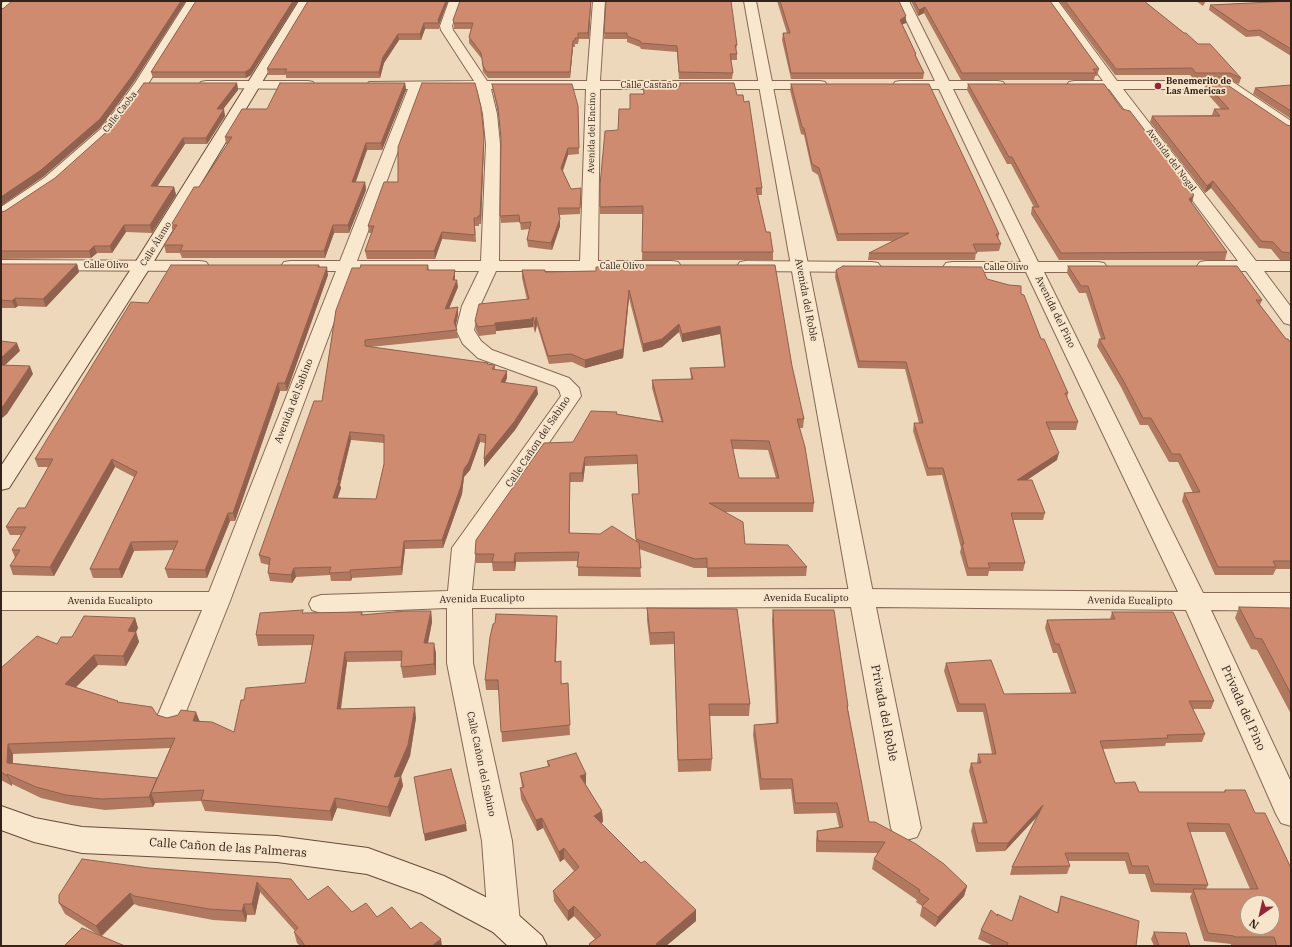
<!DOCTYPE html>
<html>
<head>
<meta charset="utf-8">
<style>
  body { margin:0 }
  #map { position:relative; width:1292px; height:947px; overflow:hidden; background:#eed8bb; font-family:"IBM Plex Serif",serif }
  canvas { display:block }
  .frame { position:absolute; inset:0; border:2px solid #34231a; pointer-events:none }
  .north { position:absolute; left:1240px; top:895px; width:40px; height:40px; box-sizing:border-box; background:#f6e4cb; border:1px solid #a89784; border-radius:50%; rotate:214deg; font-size:11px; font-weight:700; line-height:16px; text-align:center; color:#34231a }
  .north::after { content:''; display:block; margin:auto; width:14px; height:18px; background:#962434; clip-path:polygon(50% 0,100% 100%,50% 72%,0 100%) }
</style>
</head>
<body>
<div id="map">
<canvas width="1292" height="947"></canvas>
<div class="frame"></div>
<div class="north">N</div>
</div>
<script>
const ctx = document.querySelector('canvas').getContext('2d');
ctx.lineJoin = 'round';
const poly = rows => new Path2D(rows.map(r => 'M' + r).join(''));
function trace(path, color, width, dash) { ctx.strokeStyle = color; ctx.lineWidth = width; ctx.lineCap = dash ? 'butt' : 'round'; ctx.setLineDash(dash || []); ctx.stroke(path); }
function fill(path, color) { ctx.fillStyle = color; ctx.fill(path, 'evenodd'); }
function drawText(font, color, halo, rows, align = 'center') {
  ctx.font = font + ' "IBM Plex Serif",serif'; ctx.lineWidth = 3.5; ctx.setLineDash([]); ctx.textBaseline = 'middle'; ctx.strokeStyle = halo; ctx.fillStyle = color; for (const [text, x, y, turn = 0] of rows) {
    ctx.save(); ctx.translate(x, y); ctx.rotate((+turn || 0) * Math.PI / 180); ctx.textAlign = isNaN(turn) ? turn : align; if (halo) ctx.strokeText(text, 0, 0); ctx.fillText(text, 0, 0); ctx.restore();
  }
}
const minor = poly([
  [4,1,17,1,5,13,1,14,1,4,4,1],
  [187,1,199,1,148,84,113,133,56,184,7,217,1,219,1,207,44,178,103,127,135,83,187,1],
  [449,1,461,1,452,26,453,30,487,81,587,81,593,1,605,1,600,81,820,81,825,82,827,85,825,88,820,89,600,89,598,261,672,261,678,262,681,266,678,270,672,271,496,271,480,306,474,330,481,341,492,350,569,378,579,388,581,396,476,549,472,590,862,589,1178,592,1026,272,952,272,946,271,943,267,946,263,952,262,1021,262,939,89,900,89,895,88,893,85,895,82,900,81,935,81,897,1,909,1,949,81,998,81,1003,82,1005,85,1003,88,998,89,953,89,1038,262,1098,262,1104,263,1107,267,1104,271,1098,272,1044,272,1203,593,1291,593,1291,611,1211,610,1291,782,1291,826,1281,823,1276,814,1186,610,876,607,921,828,917,837,906,840,895,837,891,828,851,607,472,608,473,663,512,841,520,922,515,932,504,936,493,932,488,922,482,841,447,663,447,608,321,613,312,610,309,604,312,598,321,595,448,591,452,548,561,396,559,390,555,386,478,358,463,344,456,330,462,306,479,271,353,271,230,601,181,724,171,727,161,724,157,717,202,610,1,610,1,592,209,592,336,271,290,271,284,270,281,266,284,262,290,261,340,261,408,89,374,89,369,88,367,85,369,82,474,81,441,30,440,26,449,1],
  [421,89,477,89,483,114,486,144,481,261,357,261,421,89],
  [491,89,586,89,580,261,499,261,500,144,497,114,491,89],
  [1046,1,1058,1,1117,81,1228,81,1233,82,1291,121,1291,131,1286,130,1225,89,1123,89,1256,261,1291,261,1291,271,1264,271,1291,307,1291,325,1284,323,1246,271,1206,271,1200,270,1197,266,1200,262,1206,261,1238,261,1109,89,1069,88,1067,85,1069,82,1074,81,1103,81,1046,1],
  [206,81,308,81,313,82,315,85,313,88,308,89,201,88,199,85,201,82,206,81],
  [1,260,200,261,206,262,209,266,206,270,200,271,1,270,1,260],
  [746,261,872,262,878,263,881,267,878,271,872,272,746,271,740,270,737,266,740,262,746,261]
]);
const tertiary = poly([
  [744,1,756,1,874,598,871,604,862,607,853,604,850,598,744,1]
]);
const secondary = poly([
  [299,1,311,1,151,266,9,488,1,490,1,466,133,266,299,1],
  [1,806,35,818,82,827,277,836,368,848,444,876,515,912,542,936,547,946,508,946,493,932,422,894,367,874,277,862,82,853,34,842,1,830,1,806]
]);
trace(minor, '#866855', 2);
trace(tertiary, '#866855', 2);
trace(secondary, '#674a38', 2);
fill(minor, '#f9e7ce');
fill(tertiary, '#f9e7ce');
fill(secondary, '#f9e7ce');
fill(poly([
  [196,1,251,75,246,78,153,78,151,72],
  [308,1,448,1,439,25,439,29,425,29,421,40,399,40,384,63,380,78,286,78,286,75,268,75,267,69],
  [591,1,589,39,579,39,578,44,575,44,575,47,573,47,570,78,488,78,483,72,482,59,469,43,469,37,471,29,454,29,454,26,453,20],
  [606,1,737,45,736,51,737,54,737,60,731,60,733,73,732,79,679,79,677,52,641,49,640,47,627,42,627,39,604,39],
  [777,1,899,1,906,23,902,24,916,54,916,56,924,73,923,79,791,79,782,40,783,33,787,33],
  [911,1,1050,1,1099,69,1097,76,1095,76,1094,80,961,80,924,13,918,16],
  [1059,1,1151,1,1151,2,1145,2,1241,78,1239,84,1228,80,1195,80,1190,75,1115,75],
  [1196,1,1206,1,1203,6],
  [1291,1,1291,56,1259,36,1246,37,1209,10,1210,5],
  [237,83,238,90,223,109,225,116,207,144,185,144,157,186,174,187,176,195,152,233,126,232,112,253,97,253,91,258,1,259,1,212,5,211],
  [405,83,406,90,382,150,367,150,355,182,365,182,366,190,349,233,334,233,325,258,182,258,180,253,166,253,164,245,173,232,171,225,199,187,228,144,226,144,225,137,267,109],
  [492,84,578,106,579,154,568,155,563,171,571,189,581,195,580,214,559,215,560,226,552,250,528,247,527,240,530,229,521,230,520,222,501,223,500,216,501,139,498,114,493,90],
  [791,84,999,234,998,239,1001,244,999,251,976,252,975,260,868,260,869,253,893,241,837,241,818,175,812,171,804,135,801,134,790,90],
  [968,84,1122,109,1192,202,1192,203,1227,252,1225,260,1059,260,1031,214,1032,207,1034,207,1011,164,1007,164,967,90],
  [1206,84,1287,125,1291,126,1291,260,1280,260,1271,249,1259,248,1211,188,1205,193,1150,122,1152,116,1212,115,1214,109,1221,109,1204,90],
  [1291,85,1291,119,1253,94,1255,88],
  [737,95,744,102,762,188,762,195,758,195,766,232,773,252,773,260,642,260,643,214,600,214,600,185,618,130,630,109],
  [484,144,481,224,479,224,479,226,475,226,476,242,442,239,435,259,367,259,365,251,372,233,369,233,368,226,398,182],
  [1,264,77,264,79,272,46,307,18,306,15,308,1,308],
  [319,265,320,267,328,275,287,391,280,391,235,521,230,521,207,578,168,578,165,569,174,550,134,551,122,578,93,578,90,569,134,477,115,467,54,576,13,575,10,566,15,558,12,550,21,535,10,535,6,527,25,508,48,467,38,467,35,459,148,303],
  [428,265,429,270,455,277,455,280,458,287,449,308,458,307,458,315,455,326,457,330,458,338,370,347,488,363,488,364,495,365,495,369,507,378,505,383,538,394,515,430,484,467,485,443,480,442,470,470,464,477,462,494,443,548,405,549,402,575,352,578,351,581,331,581,330,575,296,577,292,583,270,581,268,573,269,565,261,563,259,555,322,401,336,310],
  [351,440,384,443,384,464,376,499,337,498,341,488,340,485],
  [1068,266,1262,300,1260,305,1286,339,1291,343,1291,569,1276,569,1273,575,1215,575,1182,501,1184,493,1193,493,1178,462,1169,462,1148,425,1140,425,1121,387,1097,346,1099,339,1101,339,1086,293,1079,293,1067,273],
  [642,267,792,366,804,419,803,428,800,428,814,503,813,512,726,512,745,544,807,567,806,576,707,577,707,568,694,568,639,549,641,577,578,576,578,561,516,562,515,571,493,571,492,563,476,563,475,554,573,442,617,414,661,421,652,388,652,380,691,379,690,368,724,367,720,334,682,342,679,332,662,347,643,352,629,298,623,358,585,368,572,362,549,364,537,325,535,333,533,326,533,327,496,331,496,334,479,336,476,330,475,321,527,300,522,278,522,270,546,272,596,271],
  [733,449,768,450,776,478,739,478],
  [637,464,639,494,632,494,633,503,636,541,570,533,570,482,583,482,585,466],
  [836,270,987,279,1021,294,1041,339,1068,393,1067,398,1078,422,1076,430,1049,430,1057,460,1027,480,1045,513,1043,520,1013,520,1025,563,1023,571,989,571,988,576,967,576,960,552,961,548,942,475,927,476,913,431,914,423,919,423,905,369,858,368,835,277],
  [1239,607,1291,608,1291,714,1257,650,1251,649,1235,618],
  [647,608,737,609,750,704,749,716,709,716,712,759,711,771,678,772,674,644,650,645,647,620],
  [773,610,848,706,848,710,869,822,967,886,964,896,935,927,920,916,922,906,916,902,917,900,872,869,874,859,878,853,816,852,816,841,817,831,839,827,836,813,794,814,791,789,760,790,753,735,754,725,776,723,772,620],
  [431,611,432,622,428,643,436,653,436,675,403,678,401,667,402,661,347,662,341,709,416,718,410,756,401,776,403,786,390,817,337,808,332,821,205,811,201,801,155,803,153,807,105,810,71,805,41,798,12,784,12,786,1,780,1,668,72,637,135,618,138,628,136,632,139,642,126,666,98,665,76,687,118,701,118,703,167,718,199,721,234,732,244,700,305,683,312,645,258,646,256,635,304,613,362,612,363,615],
  [170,748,157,778,13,763,13,754],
  [1112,612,1214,701,1211,709,1193,709,1205,734,1202,742,1166,743,1165,746,1103,749,1115,783,1139,792,1224,792,1225,790,1291,946,1270,946,1269,945,1231,945,1231,944,1204,941,1190,897,1192,893,1151,892,1145,874,1129,874,1125,861,1068,861,1070,866,1067,874,1010,875,1012,867,1037,817,1005,851,976,852,971,831,973,823,983,823,969,771,971,763,977,763,978,754,992,754,983,712,957,712,944,671,946,663,1004,694,1071,693,1057,653,1053,653,1045,628,1047,620,1110,619],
  [1190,832,1225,832,1250,889,1206,889,1208,885],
  [557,616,557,626,556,661,562,684,568,683,570,735,502,742,499,690,486,690,485,680],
  [547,761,586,785,602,811,603,822,601,823,641,863,696,910,696,921,666,946,589,946,589,944,595,939,574,916,568,921,554,901,553,891,574,871,564,859,560,862,543,828,537,831,521,799,520,788,522,787,520,773,548,767],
  [149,868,291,879,308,900,352,912,377,917,411,929,442,946,300,946,297,943,294,932,295,931,260,892,255,915,247,915,246,922,213,920,139,906,134,904,102,936,97,934,65,914,59,903],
  [1061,896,1136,946,994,946,978,939,981,930,997,915,997,914,1012,921,1057,912],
  [1154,932,1190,946,1154,946,1151,939]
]), '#b17860');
fill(poly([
  [181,1,186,1,134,82,102,126,43,177,1,206,1,197],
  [293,1,298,1,251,75,246,78,245,72],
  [446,1,448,1,439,25,438,20],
  [591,1,589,39,588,33],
  [925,7,924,13,918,16,919,10],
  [906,16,906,23,899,26,900,20],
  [424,23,425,29,421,40,420,34],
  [398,34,399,40,384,63,380,78,379,72,383,57],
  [573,41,573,47,570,78,570,72],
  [237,83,238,90,218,116,217,109],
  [405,83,406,90,382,150,381,143],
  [224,109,225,116,207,144,206,138],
  [484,137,484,144,481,224,480,216],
  [183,138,185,144,153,193,151,186],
  [366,143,367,150,353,190,352,182],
  [568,148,568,155,561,174,561,168],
  [1213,181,1211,188,1205,193,1207,186],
  [365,182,366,190,349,233,348,225],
  [174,187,176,195,152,233,150,225],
  [1194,195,1192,202,1187,206,1189,199],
  [560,219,560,226,552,250,551,243],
  [124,225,126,232,112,253,110,246],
  [333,225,334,233,325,258,324,251],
  [442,232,442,239,435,259,434,251],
  [94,246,97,253,91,258,89,251],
  [77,264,79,272,46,307,43,299],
  [327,267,328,275,287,391,285,383],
  [455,270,455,277,453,287,453,280],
  [457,280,458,287,446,316,445,309],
  [629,290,629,298,623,358,585,368,585,360],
  [15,298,18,306,15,308,12,301],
  [458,307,458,315,455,330,454,322],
  [533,317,533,327,496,331,495,323],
  [536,317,537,325,535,333,535,324],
  [679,324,679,332,662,347,643,352,643,344],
  [720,326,720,334,682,342,682,334],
  [17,343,20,351,1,369,1,358],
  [30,366,33,374,7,414,1,419,1,408],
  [507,371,507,378,501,390,501,382],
  [278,383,280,391,235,521,233,513],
  [537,387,538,394,515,430,484,467,484,459],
  [350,432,351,440,340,485,341,488,335,506,333,498],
  [479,434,480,442,470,470,464,477,462,494,443,548,442,540,464,469],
  [1059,453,1057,460,1015,488,1017,480],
  [585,457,585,466,583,482,582,473],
  [112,459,115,467,54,576,50,567],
  [228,513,230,521,207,578,205,570],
  [404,541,405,549,402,575,401,567],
  [131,542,134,551,122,578,119,569],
  [515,553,516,562,515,571,514,562],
  [294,568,296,577,292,583,291,575],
  [350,570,352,578,351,581,350,572],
  [431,611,432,622,426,653,424,643],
  [557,616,557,626,555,672,555,662],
  [135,618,138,628,136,632,139,642,126,666,123,656,128,631],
  [434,643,436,653,436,675,434,664],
  [345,652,347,662,339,720,337,709],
  [94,655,98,665,69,694,65,684],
  [415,707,416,718,410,756,396,788,394,777],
  [196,712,200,722,193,721],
  [8,744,13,754,12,773,7,763],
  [7,774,12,784,12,786,7,776],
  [586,774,586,785,580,776],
  [401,776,403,786,390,817,388,807],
  [157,778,151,793,155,803,153,807,149,797],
  [335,798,337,808,332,821,330,811],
  [1043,805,1040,813,1005,851,1008,843],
  [602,811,603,822,594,826,594,816],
  [542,818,543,828,537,831,536,820],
  [466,824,467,831,425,841,424,834],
  [564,848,564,859,560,862,559,852],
  [257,882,260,892,255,915,252,904],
  [967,886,964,896,935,927,938,917],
  [130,893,134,904,101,936,96,926],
  [244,904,247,915,246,922,242,911],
  [574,906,574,916,568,921,568,911],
  [696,910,696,921,666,946,656,946,656,944],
  [441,939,442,946,432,946]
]), '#90614e');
const building = poly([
  [12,1,181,1,132,76,100,119,41,170,1,197,1,9,4,8,12,1],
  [196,1,293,1,250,69,245,72,151,72,196,1],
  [308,1,446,1,438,20,439,23,424,23,420,34,398,34,383,57,379,72,285,72,287,69,267,69,308,1],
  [460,1,591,1,588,33,578,33,578,38,575,38,575,40,573,41,570,72,487,72,483,66,481,53,469,37,473,23,454,23,453,20,460,1],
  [606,1,731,1,737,45,735,45,737,54,730,54,733,73,679,72,677,46,641,43,640,41,627,36,627,33,604,33,606,1],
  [780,1,899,1,906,16,900,20,916,54,915,55,924,73,791,73,783,33,790,33,780,1],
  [914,1,1050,1,1099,69,1093,69,1096,73,962,73,925,7,919,10,914,1],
  [1065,1,1144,1,1184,33,1186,33,1198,44,1210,44,1241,78,1230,73,1196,73,1192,68,1116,69,1065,1],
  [1291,1,1291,49,1260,30,1248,31,1210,5,1291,1],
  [144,83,237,83,217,109,224,109,206,138,183,138,151,186,174,187,150,225,124,225,110,246,94,246,89,251,1,251,1,212,5,211,55,178,112,127,144,83],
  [280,83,405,83,381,143,366,143,352,182,365,182,348,225,333,225,324,251,180,251,183,245,164,245,177,225,171,225,194,187,199,187,232,137,225,137,242,109,267,109,280,83],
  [422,83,475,83,481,107,484,137,480,216,478,216,478,218,474,218,475,235,442,232,434,251,365,251,374,226,368,226,384,182,398,182,398,147,422,83],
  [680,83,734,83,737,95,743,95,744,102,749,101,762,188,756,188,766,232,770,232,773,252,642,252,643,206,600,207,600,185,605,131,618,130,619,109,630,109,630,94,644,94,643,86,680,86,680,83],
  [492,84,572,84,578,106,579,148,568,148,561,168,571,189,581,188,580,208,558,208,560,219,551,243,527,240,531,222,520,223,519,215,500,216,501,138,498,108,492,84],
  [791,84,929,84,975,181,999,234,996,234,1001,244,973,244,977,253,869,253,909,233,838,234,819,168,812,164,804,128,802,127,791,84],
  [968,84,1104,84,1122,109,1130,111,1194,195,1189,199,1227,252,1061,253,1032,207,1039,207,1012,157,1009,157,968,84],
  [1206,84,1226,84,1287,125,1291,126,1291,253,1282,252,1273,242,1261,241,1213,181,1207,186,1152,116,1220,116,1214,109,1229,109,1206,84],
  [1291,85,1291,111,1255,88,1291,85],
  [1,264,77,264,43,299,15,298,12,301,1,300,1,264],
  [171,265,319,265,318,267,327,267,285,383,278,383,233,513,228,513,205,570,165,569,178,541,131,542,119,569,90,569,137,472,112,459,50,567,10,566,20,550,12,550,26,527,6,527,18,508,25,508,53,459,35,459,131,302,148,303,171,265],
  [361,265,428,265,427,270,455,270,453,280,457,280,445,309,458,307,454,322,457,330,365,340,365,346,488,363,487,364,495,365,492,369,507,371,501,382,537,387,514,422,484,459,486,435,479,434,469,462,464,469,461,486,442,540,404,541,401,567,350,570,350,572,329,573,331,567,294,568,291,575,268,573,270,558,259,555,314,401,322,401,336,310,352,268,360,268,361,265],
  [350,432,384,435,384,464,376,499,333,498,339,480,338,480,350,432],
  [642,265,775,265,792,366,804,419,797,419,805,447,814,503,709,503,743,522,745,544,788,545,807,567,707,568,707,558,695,559,636,539,632,494,639,494,637,455,585,457,582,473,570,473,569,533,600,534,612,526,639,543,641,568,577,567,579,552,515,553,514,562,492,562,494,554,475,554,476,540,544,443,573,442,591,411,617,412,616,414,663,422,652,380,693,379,690,368,725,367,720,326,682,334,679,324,662,339,643,344,629,290,623,349,585,360,571,354,548,356,536,317,535,324,533,317,532,319,495,323,495,325,478,327,475,321,479,304,529,299,522,270,545,270,545,272,596,271,596,267,642,267,642,265],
  [731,440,769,441,779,478,739,478,731,440],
  [843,266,982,267,987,279,1009,285,1021,286,1021,294,1024,295,1041,339,1044,339,1068,393,1065,393,1078,422,1046,422,1059,453,1017,480,1032,480,1045,513,1011,513,1025,563,988,563,990,568,968,568,962,544,964,544,943,468,928,468,914,423,923,423,906,362,859,361,836,270,843,266],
  [1068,266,1237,266,1262,300,1256,300,1286,339,1288,339,1291,343,1291,561,1273,561,1276,567,1218,567,1184,493,1200,492,1180,454,1172,454,1151,418,1143,418,1123,380,1099,339,1105,339,1088,286,1081,286,1068,266],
  [1,341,17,343,1,358,1,341],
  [1,365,30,366,4,405,1,408,1,365],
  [1239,607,1291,608,1291,694,1262,639,1255,638,1239,607],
  [647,608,737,609,750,704,709,704,712,759,678,760,674,632,650,633,647,608],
  [303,610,302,613,362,612,361,615,406,611,431,611,424,643,434,643,434,664,401,667,402,651,345,652,337,709,415,707,408,745,394,777,401,776,388,807,335,798,330,811,201,800,204,790,151,793,175,738,8,744,7,763,157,778,149,797,101,799,66,795,36,787,7,774,7,776,1,772,1,668,37,636,57,644,61,637,72,637,84,616,135,618,128,631,136,632,123,656,94,655,65,684,118,701,117,702,152,707,157,715,167,718,178,715,181,710,196,712,193,721,212,722,234,732,241,700,244,700,246,688,305,683,314,635,256,635,260,613,303,610],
  [773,610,834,610,848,706,847,706,869,822,875,822,916,844,944,864,967,886,938,917,922,906,929,899,919,892,920,890,874,859,885,842,818,841,817,831,843,827,837,803,795,803,792,779,761,779,754,725,778,723,773,610],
  [1112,612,1173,612,1214,701,1189,701,1205,734,1167,735,1168,738,1100,741,1115,783,1135,782,1139,792,1225,792,1225,790,1245,790,1255,813,1265,813,1291,868,1291,946,1277,946,1274,937,1235,937,1234,936,1208,933,1193,889,1258,889,1229,824,1187,823,1208,885,1154,884,1148,866,1132,866,1128,853,1065,853,1070,866,1012,867,1043,805,1008,843,978,843,973,823,987,823,971,763,981,763,978,754,996,754,985,704,959,704,946,663,991,660,1004,694,1076,693,1059,644,1055,644,1047,620,1115,619,1112,612],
  [1248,903,1272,903,1272,927,1248,927,1248,903],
  [496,614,557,616,555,662,561,661,561,684,568,683,570,725,501,732,498,680,485,680,490,637,493,624,495,623,496,614],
  [576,753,586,774,580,776,602,811,594,816,641,863,645,861,696,910,656,944,658,946,591,946,589,944,601,935,574,906,568,911,553,891,579,867,564,848,559,852,542,818,536,820,520,788,524,787,520,773,550,766,547,761,576,753],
  [451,769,466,824,424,834,414,777,451,769],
  [82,859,149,868,291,879,308,900,328,886,352,912,366,903,377,917,392,907,411,929,421,922,441,939,432,946,305,946,301,940,294,932,298,928,257,882,252,904,244,904,242,911,209,909,134,896,130,893,96,926,59,903,59,895,82,859],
  [1020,896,1058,913,1061,896,1139,921,1136,946,1007,946,1008,943,981,930,991,910,998,916,997,914,1012,921,1020,896],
  [82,928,125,946,64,946,82,928],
  [1154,932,1186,933,1190,946,1159,946,1154,932]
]);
fill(building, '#ce8b70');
trace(building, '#90614e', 1);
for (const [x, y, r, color] of [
  [1158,86,4,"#962434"]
]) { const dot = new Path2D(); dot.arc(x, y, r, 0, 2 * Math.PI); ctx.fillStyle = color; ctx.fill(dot); trace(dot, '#f6e4cb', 1.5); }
drawText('bold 9px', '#34231a', '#f6e4cb', [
  ["Benemerito de",1166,81],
  ["Las Americas",1166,91]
], 'left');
drawText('9px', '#34231a', '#f6e4cb', [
  ["Calle Castaño",649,85],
  ["Calle Caoba",120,112,-52],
  ["Avenida del Encino",592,133,-89],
  ["Avenida del Nogal",1171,160,53],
  ["Calle Álamo",156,244,-58],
  ["Calle Olivo",106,265],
  ["Calle Olivo",622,266],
  ["Calle Olivo",1006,267]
]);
drawText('10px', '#34231a', '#f6e4cb', [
  ["Avenida del Roble",806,300,79],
  ["Avenida del Pino",1055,312,64],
  ["Avenida del Sabino",294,401,-69],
  ["Calle Cañon del Sabino",538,442,-56],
  ["Avenida Eucalipto",806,598],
  ["Avenida Eucalipto",482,599,-1],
  ["Avenida Eucalipto",110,601],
  ["Avenida Eucalipto",1130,601,1],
  ["Calle Cañon del Sabino",481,764,78]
]);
drawText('12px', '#34231a', '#f6e4cb', [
  ["Privada del Pino",1243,708,66],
  ["Privada del Roble",884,713,79],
  ["Calle Cañon de las Palmeras",228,848,4]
]);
</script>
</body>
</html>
